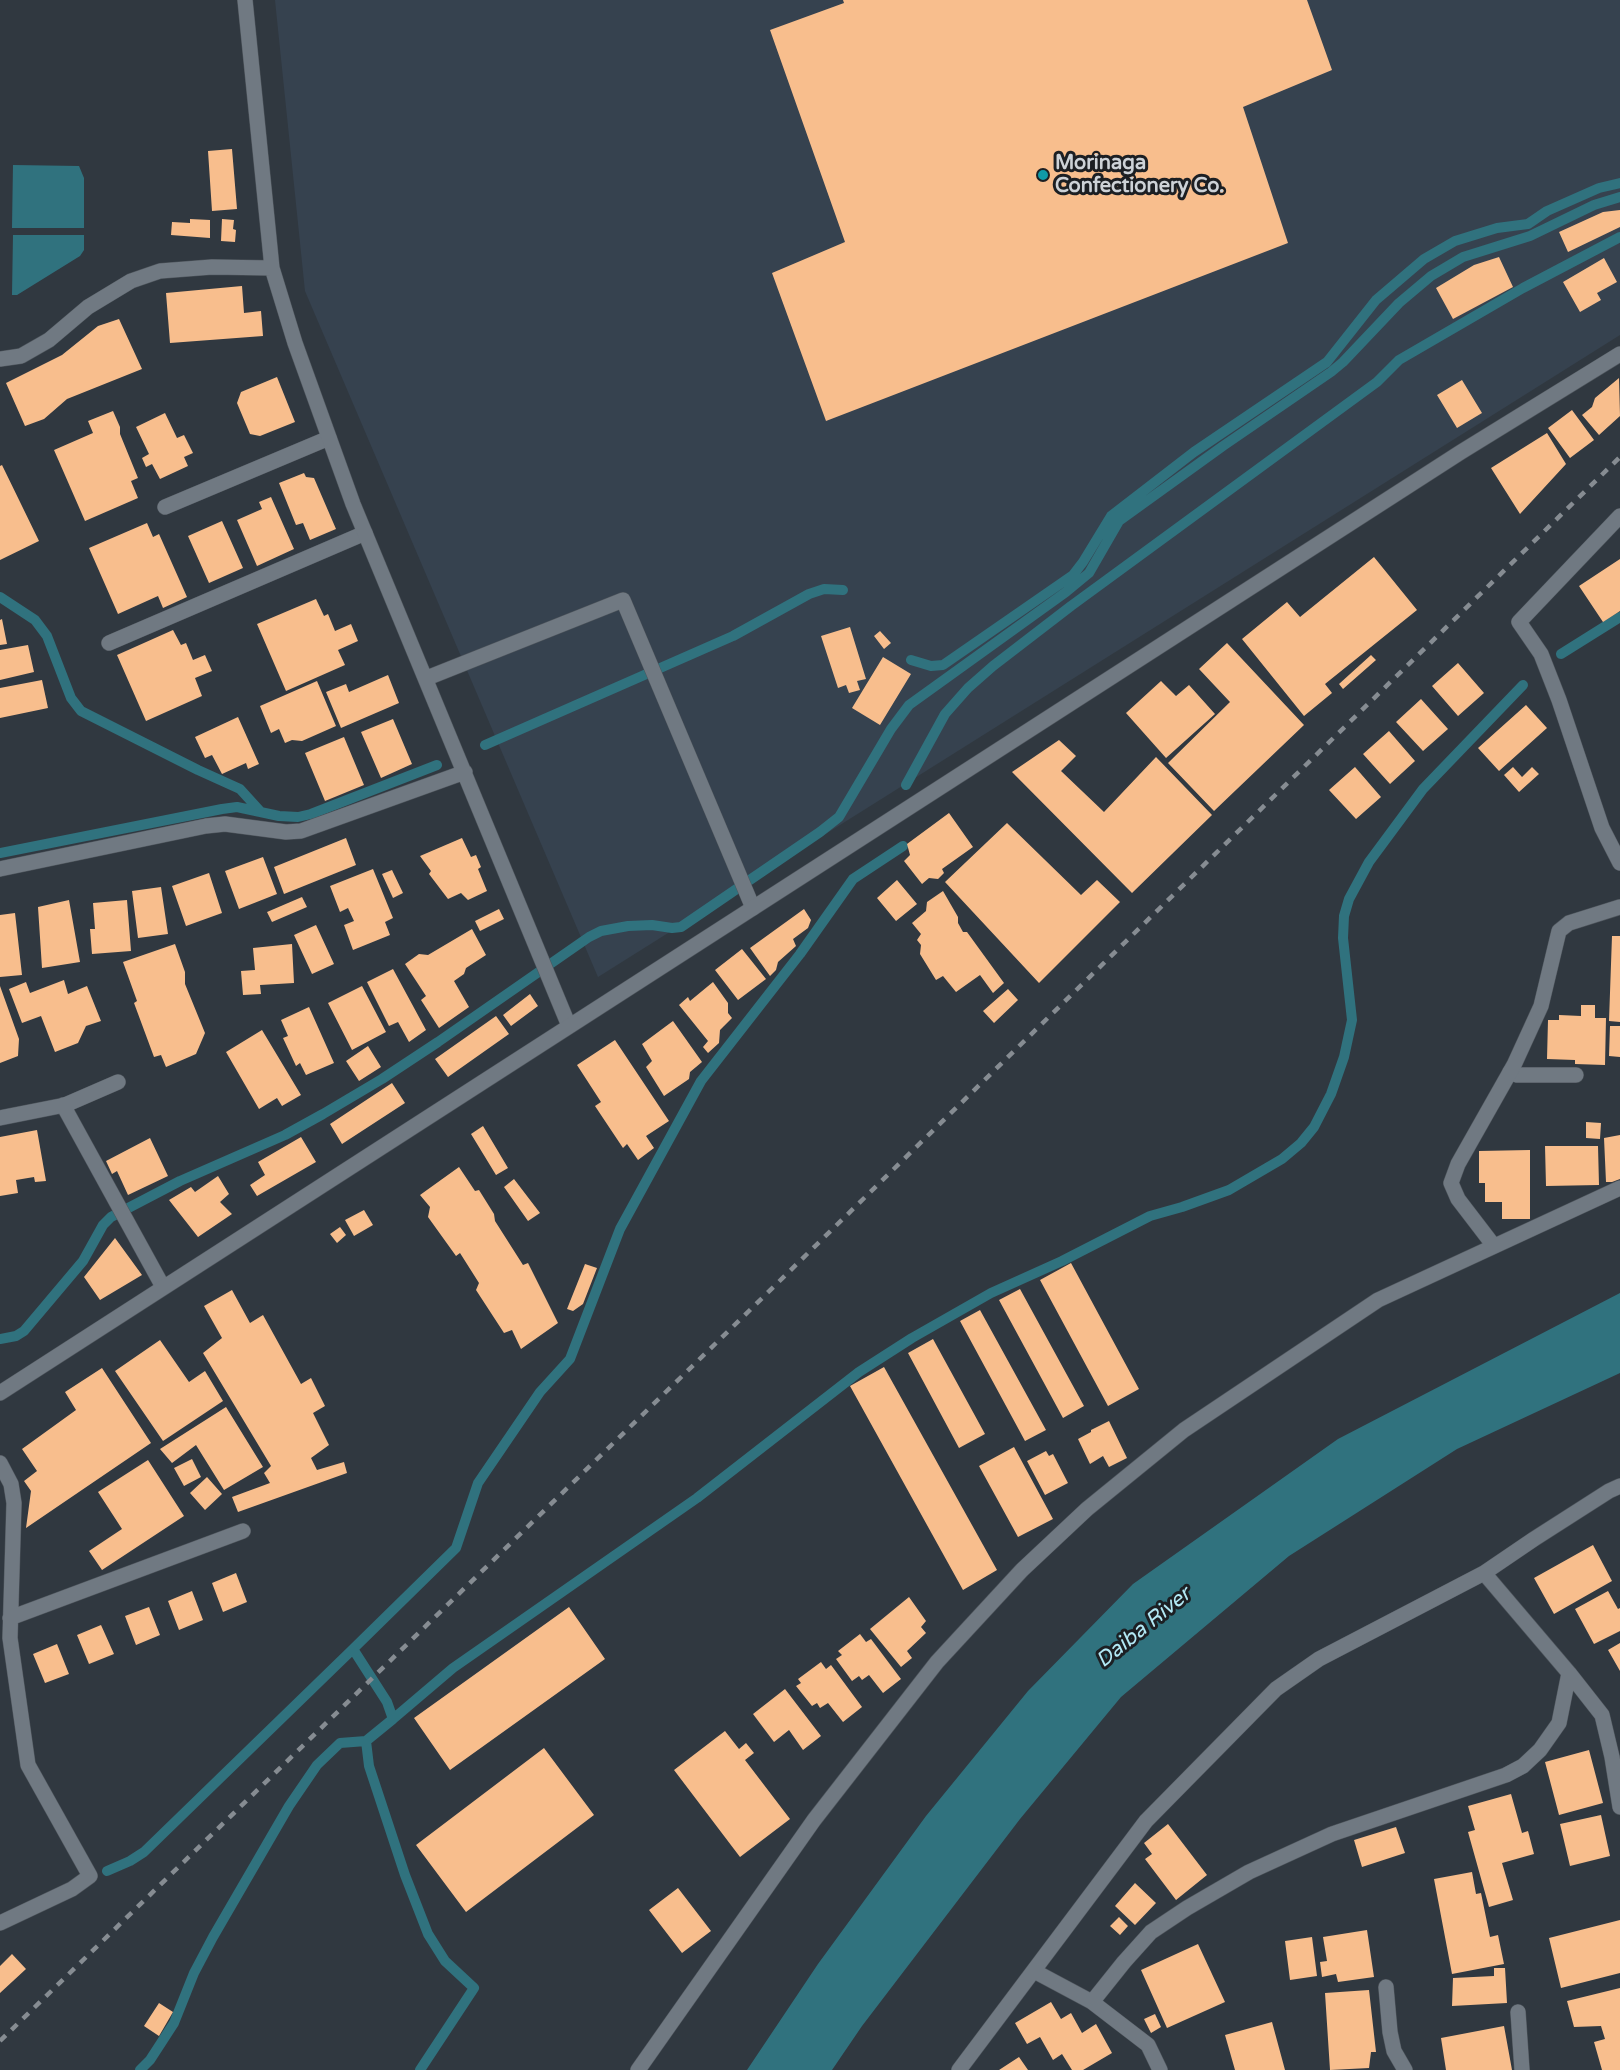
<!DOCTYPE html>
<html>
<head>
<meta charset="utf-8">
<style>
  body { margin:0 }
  canvas { display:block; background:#303840 }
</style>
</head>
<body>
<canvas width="1620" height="2070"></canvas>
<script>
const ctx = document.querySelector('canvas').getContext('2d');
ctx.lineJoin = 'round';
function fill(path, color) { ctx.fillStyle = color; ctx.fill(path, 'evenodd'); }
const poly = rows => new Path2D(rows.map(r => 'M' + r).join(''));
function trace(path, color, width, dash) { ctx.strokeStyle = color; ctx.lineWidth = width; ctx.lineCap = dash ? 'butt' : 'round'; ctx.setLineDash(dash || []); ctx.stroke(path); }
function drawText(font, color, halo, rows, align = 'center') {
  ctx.font = font + ' "Varela Round",sans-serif'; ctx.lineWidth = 6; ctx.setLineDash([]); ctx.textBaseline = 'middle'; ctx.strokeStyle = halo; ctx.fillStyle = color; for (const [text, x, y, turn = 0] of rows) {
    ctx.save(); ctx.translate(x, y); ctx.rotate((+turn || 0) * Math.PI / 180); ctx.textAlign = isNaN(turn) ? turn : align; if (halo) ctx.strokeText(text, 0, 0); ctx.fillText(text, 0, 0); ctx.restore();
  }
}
fill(poly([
  [275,0,1620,0,1620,335,598,977,305,291]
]), '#36424f');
fill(poly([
  [13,165,79,166,84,178,84,228,12,228],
  [13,235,84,235,84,250,80,256,17,295,12,295],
  [1620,1293,1620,1373,1457,1449,1289,1556,1121,1697,1020,1819,862,2026,832,2070,747,2070,818,1964,926,1816,1028,1691,1133,1584,1338,1439]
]), '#30727e');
trace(poly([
  [0,597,35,620,47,636,71,698,81,711,198,770,240,789,260,811],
  [1561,654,1620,617],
  [911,660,931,666,943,665,1073,575,1083,562,1111,516,1194,452,1327,362,1376,300,1424,259,1455,241,1497,228,1528,224,1547,211,1599,188,1620,183],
  [485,745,733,636,809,594,824,589,843,590],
  [906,785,945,714,968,688,993,666,1071,606,1377,382,1399,360,1523,288,1620,237],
  [0,853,222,809,237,807,279,816,298,817,311,814,437,765],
  [0,1339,16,1336,24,1331,83,1261,103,1225,111,1217,180,1181,285,1135,323,1114,382,1079,438,1042,589,937,601,931,628,926,652,925,672,928,681,927,820,832,839,817,891,729,909,705,1066,592,1089,573,1119,521,1223,446,1331,372,1343,362,1399,303,1431,276,1463,257,1530,236,1594,205,1620,197],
  [393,1719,453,1668,697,1498,859,1372,912,1338,991,1293,1062,1261,1150,1216,1182,1207,1229,1190,1282,1159,1301,1143,1314,1127,1331,1094,1344,1057,1352,1020,1343,938,1344,916,1349,899,1369,862,1423,789,1523,685],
  [107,1871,130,1861,144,1852,353,1649],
  [140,2070,150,2060,174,2023,194,1973,213,1937,289,1806,317,1765,340,1743,366,1741],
  [420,2070,474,1988,445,1961,428,1934,405,1875,369,1766,366,1741,393,1719,387,1702,353,1649,456,1548,478,1483,540,1392,570,1359,620,1229,701,1081,800,954,853,879,903,846]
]), '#30727e', 10);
fill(poly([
  [843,0,1307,0,1332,70,1243,107,1288,243,826,421,772,273,845,242,770,30,844,3],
  [232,149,237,209,212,211,208,151],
  [1620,210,1620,227,1568,252,1559,232,1603,212],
  [190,219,210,220,210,238,171,235,172,222,190,223],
  [222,219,234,220,233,229,236,230,235,242,221,241],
  [1499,257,1513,287,1453,319,1436,288,1474,265],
  [1604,258,1617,282,1597,293,1601,300,1580,312,1563,282],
  [242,286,244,313,261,311,263,336,170,343,166,293],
  [119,319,142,369,67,399,44,419,25,426,6,383,62,355,98,326],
  [277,377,295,422,260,436,250,434,237,403,241,392],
  [1619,378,1620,416,1599,435,1582,415,1592,407,1595,398],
  [1462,380,1482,413,1457,428,1437,395],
  [1572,410,1594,440,1570,458,1548,428],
  [113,411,120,427,120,434,138,478,131,481,138,498,85,521,54,450,93,433,88,421],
  [165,413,177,438,184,435,193,453,184,457,188,466,160,479,152,464,146,467,142,458,149,454,136,427],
  [1547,433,1566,464,1520,514,1491,468],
  [2,465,39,541,0,560,0,466],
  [304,473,306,477,314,478,336,529,310,540,303,523,296,525,279,483],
  [271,497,294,549,257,566,237,520,262,509,259,502],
  [222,521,243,568,209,583,188,536],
  [147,523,153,537,159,534,187,597,163,608,158,596,118,614,89,548],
  [1374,557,1417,610,1325,684,1332,693,1304,716,1242,639,1287,602,1300,617],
  [1620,559,1620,611,1603,622,1579,586],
  [316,599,324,616,328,614,335,631,351,624,358,641,338,650,345,665,286,691,257,624],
  [2,619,7,644,0,645,0,620],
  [850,627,866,679,857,681,860,690,849,693,846,685,838,688,821,636],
  [173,630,181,645,186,643,193,660,205,655,212,671,195,678,202,696,146,721,117,655],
  [880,631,891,643,884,649,874,636],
  [1227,643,1304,725,1214,811,1168,763,1230,702,1199,669],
  [28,645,34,672,0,680,0,650],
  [1371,655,1376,660,1343,689,1339,684],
  [883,657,911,674,880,725,852,708],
  [1458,663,1484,693,1458,716,1432,686],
  [388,675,399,703,341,728,326,692,346,684,349,692],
  [42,680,48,708,0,718,0,688],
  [317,681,336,726,302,741,292,740,285,743,279,729,271,733,260,706],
  [1161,681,1176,696,1189,685,1215,714,1166,758,1126,713],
  [1421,699,1448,729,1423,751,1396,722],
  [1526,705,1547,728,1499,771,1478,748],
  [238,717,259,764,248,769,246,763,222,774,212,755,205,758,195,737],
  [393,719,412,764,381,778,361,732],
  [1389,731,1415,761,1390,784,1363,754],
  [344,737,364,785,325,801,305,753],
  [1059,740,1076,756,1061,771,1104,812,1156,757,1212,815,1132,893,1012,772],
  [1355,767,1381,797,1356,819,1329,790],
  [1513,767,1522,777,1532,767,1539,774,1519,792,1504,775],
  [949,813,973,847,942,869,944,873,938,879,929,878,922,884,904,861,910,855,907,844],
  [1007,823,1081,895,1097,880,1120,902,1039,983,945,882],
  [346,838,356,865,284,894,274,867],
  [462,838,471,857,476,855,481,867,478,869,487,891,468,900,461,893,448,899,429,874,431,871,420,856],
  [263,857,277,894,239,909,225,871],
  [373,869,393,918,385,922,390,935,353,950,344,925,354,921,348,908,340,912,330,886],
  [392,870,403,893,393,898,382,874],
  [209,873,222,913,186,926,172,886],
  [897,880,917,904,896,921,877,898],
  [161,887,168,934,138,938,132,891],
  [943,891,958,917,958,923,963,932,967,932,1004,983,993,993,980,975,956,992,943,976,936,980,920,954,921,945,917,940,921,934,912,923,926,911,927,902],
  [302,897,307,907,272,922,267,912],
  [69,900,80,962,42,968,38,907],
  [127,900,131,951,92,954,90,929,95,929,93,903],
  [499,909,504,919,480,931,475,921],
  [804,909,811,920,808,928,793,939,796,946,778,962,776,970,770,976,750,948],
  [15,913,22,975,0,977,0,915],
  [316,925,334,964,312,974,294,935],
  [472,929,486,955,466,968,464,974,454,981,469,1007,439,1028,421,1000,426,996,405,964,419,954,428,955],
  [1612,936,1620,936,1620,1022,1609,1021],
  [175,944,185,972,185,984,205,1033,196,1054,166,1067,161,1055,154,1057,134,1003,137,1001,123,962],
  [292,944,294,983,260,985,261,994,243,995,241,971,255,970,253,948],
  [742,949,766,979,738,1000,715,970],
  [393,969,426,1030,409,1042,398,1022,389,1026,367,982],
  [64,980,68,994,87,986,101,1021,86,1026,78,1043,55,1052,41,1016,22,1023,9,989,26,982,30,993],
  [713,982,728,1003,728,1013,732,1018,720,1030,719,1043,708,1053,703,1047,708,1041,679,1005,688,997,690,1001],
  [0,986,19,1039,18,1056,0,1063],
  [362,986,386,1032,352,1050,328,1003],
  [1008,989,1018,1000,994,1023,983,1011],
  [530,994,538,1006,511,1026,503,1015],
  [1581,1005,1595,1005,1595,1018,1606,1018,1605,1065,1575,1064,1575,1060,1547,1059,1548,1020,1559,1020,1559,1015,1581,1016],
  [309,1007,334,1063,306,1075,300,1063,296,1066,283,1038,288,1036,281,1020],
  [496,1016,509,1034,448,1077,435,1059],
  [673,1021,702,1062,690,1072,689,1079,664,1096,646,1067,652,1061,642,1044],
  [1610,1026,1620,1026,1620,1057,1609,1056],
  [262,1030,301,1095,282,1106,277,1098,259,1109,226,1052],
  [615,1040,669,1121,646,1136,654,1148,638,1160,627,1144,623,1148,595,1106,601,1102,577,1065],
  [368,1046,381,1067,359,1081,346,1061],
  [392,1083,405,1103,342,1144,330,1124],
  [1586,1122,1601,1123,1600,1139,1586,1138],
  [483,1126,508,1168,496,1175,471,1134],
  [37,1130,46,1181,35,1182,34,1177,16,1180,18,1193,0,1196,0,1137],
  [1620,1135,1620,1179,1612,1182,1606,1182,1604,1138],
  [301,1137,316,1162,257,1196,250,1185,265,1175,258,1162],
  [150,1138,168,1176,128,1195,117,1171,112,1174,106,1161],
  [1545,1146,1598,1146,1599,1185,1546,1186],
  [1530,1150,1530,1219,1502,1219,1502,1202,1485,1202,1485,1183,1479,1183,1479,1151],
  [459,1167,475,1191,479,1190,494,1214,495,1221,523,1265,528,1263,558,1323,521,1349,512,1330,504,1333,476,1290,479,1283,460,1253,456,1256,428,1217,430,1207,420,1195],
  [218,1176,229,1194,220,1202,232,1214,198,1237,169,1200,191,1187,195,1192],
  [514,1179,540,1213,528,1221,504,1187],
  [364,1210,373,1225,354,1236,345,1220],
  [340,1227,346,1235,337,1243,330,1234],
  [115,1238,142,1275,100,1300,84,1277],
  [1071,1263,1139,1389,1108,1406,1040,1280],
  [585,1264,597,1268,583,1304,573,1311,567,1309],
  [1020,1289,1084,1406,1063,1418,999,1300],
  [232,1290,250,1323,263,1315,301,1384,311,1378,325,1406,313,1413,329,1445,311,1458,317,1470,344,1462,347,1473,238,1512,232,1497,270,1483,264,1473,271,1466,203,1353,222,1338,204,1306],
  [980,1310,1046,1430,1025,1441,960,1321],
  [933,1339,985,1434,959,1448,908,1353],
  [160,1340,189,1382,205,1371,223,1401,163,1441,115,1371],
  [884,1367,997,1570,963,1590,850,1386],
  [102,1368,151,1443,26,1528,31,1491,24,1481,37,1471,22,1449,76,1410,65,1392],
  [226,1407,263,1467,224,1490,196,1445,172,1463,160,1449],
  [1109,1421,1127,1458,1109,1467,1103,1456,1090,1464,1078,1439,1091,1432,1091,1430],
  [1014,1447,1053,1519,1018,1537,979,1466],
  [1046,1451,1049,1456,1053,1454,1068,1483,1045,1495,1027,1461],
  [192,1459,201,1477,184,1486,174,1468],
  [148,1460,184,1516,102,1570,89,1551,122,1529,98,1492],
  [207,1477,222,1494,205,1510,190,1493],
  [1593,1545,1612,1581,1554,1614,1534,1578],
  [236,1573,247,1602,223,1612,212,1583],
  [192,1591,203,1620,179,1630,168,1601],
  [1608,1591,1618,1609,1620,1608,1620,1631,1594,1644,1575,1609],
  [909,1597,926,1621,921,1627,926,1633,907,1651,912,1658,901,1667,870,1629],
  [149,1607,160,1635,136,1645,125,1616],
  [569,1607,605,1659,450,1770,414,1718],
  [101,1625,114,1654,89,1664,77,1635],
  [860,1634,866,1642,871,1639,901,1679,883,1693,869,1675,862,1680,859,1676,852,1681,836,1659,842,1655,838,1651],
  [1620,1643,1620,1671,1608,1650],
  [57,1644,69,1674,45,1683,33,1654],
  [821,1662,826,1669,831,1665,862,1707,843,1722,828,1703,820,1708,817,1703,812,1706,796,1686,801,1683,798,1679],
  [785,1689,821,1736,803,1750,789,1730,774,1742,753,1714],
  [725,1731,739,1749,746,1743,754,1753,745,1760,790,1819,740,1857,674,1770],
  [544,1748,594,1815,466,1912,416,1845],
  [1589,1750,1603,1803,1559,1815,1545,1762],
  [1511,1794,1522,1833,1528,1831,1534,1854,1502,1863,1513,1900,1489,1907,1468,1832,1475,1830,1468,1806],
  [1601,1815,1610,1856,1570,1866,1560,1824],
  [1168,1824,1207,1875,1176,1900,1145,1859,1152,1854,1144,1843],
  [1396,1827,1405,1853,1362,1867,1354,1840],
  [1472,1872,1476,1894,1481,1893,1490,1937,1498,1935,1504,1964,1452,1974,1434,1879],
  [1135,1883,1156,1903,1135,1925,1115,1906],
  [678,1888,711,1931,682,1953,649,1910],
  [1119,1917,1128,1926,1120,1935,1110,1926],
  [1620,1920,1620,1973,1561,1988,1549,1938],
  [1367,1930,1374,1977,1338,1982,1336,1974,1322,1977,1320,1962,1327,1961,1323,1937],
  [1312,1937,1317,1976,1290,1980,1285,1941],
  [1198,1944,1225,2002,1167,2028,1141,1970],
  [12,1954,26,1969,0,1993,0,1966],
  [1494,1968,1505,1968,1507,2003,1452,2006,1453,1978,1494,1976],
  [1620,1988,1620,2070,1602,2070,1594,2042,1605,2039,1601,2026,1574,2027,1567,2001],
  [1369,1990,1376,2052,1371,2052,1369,2068,1330,2070,1325,1993],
  [1051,2002,1061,2019,1071,2013,1082,2033,1096,2024,1112,2053,1083,2070,1072,2070,1062,2054,1053,2060,1040,2037,1027,2044,1015,2023],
  [159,2003,173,2012,159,2036,144,2026],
  [1155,2014,1161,2027,1151,2033,1144,2019],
  [1272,2022,1285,2070,1235,2070,1225,2035],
  [1504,2026,1512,2070,1446,2070,1441,2038],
  [1019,2057,1028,2070,999,2070]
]), '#f8be8d');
const lane = poly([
  [165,507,329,438],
  [109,643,365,533],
  [1510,1072,1517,1075,1576,1075],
  [1386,1987,1390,2032,1394,2051,1405,2070],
  [1518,2012,1522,2070]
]);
const street = poly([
  [245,0,272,268,295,343,353,504,569,1026],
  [0,359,21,356,49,340,88,307,131,281,160,271,212,267,272,268],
  [1620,516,1519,622,1541,654,1559,700,1602,828,1620,863],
  [427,678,623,600,753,908],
  [0,869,206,826,225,824,286,832,301,831,465,772],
  [63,1105,163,1287],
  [0,1118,65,1105,118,1082],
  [1494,1246,1458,1199,1451,1183,1458,1164,1514,1065,1541,1006,1559,931,1569,923,1620,907],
  [0,1463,11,1484,14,1503,10,1638,28,1765,90,1876,72,1889,0,1923],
  [1484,1573,1569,1673,1602,1715,1612,1757,1620,1807],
  [10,1618,243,1531],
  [1034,1971,1092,2002,1148,2045,1160,2070],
  [1092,2002,1124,1962,1151,1932,1187,1908,1249,1872,1332,1834,1506,1775,1523,1766,1540,1750,1559,1723,1569,1673],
  [638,2070,814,1820,937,1662,1022,1570,1087,1509,1184,1430,1378,1300,1620,1188],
  [959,2070,1146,1821,1276,1689,1319,1659,1484,1573,1534,1539,1609,1491,1620,1486]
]);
const secondary = poly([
  [0,1393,1461,452,1620,354]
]);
trace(lane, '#4e555c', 16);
trace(street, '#4e555c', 16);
trace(secondary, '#4e555c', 16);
trace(lane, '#707982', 15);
trace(street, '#707982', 15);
trace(secondary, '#707982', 15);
trace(poly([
  [0,2041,752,1308,1620,457]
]), '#868c92', 4.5, [8, 8]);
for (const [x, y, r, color] of [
  [1043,175,6,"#0f9aa8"]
]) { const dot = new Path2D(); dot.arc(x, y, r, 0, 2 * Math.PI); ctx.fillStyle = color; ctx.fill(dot); trace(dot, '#1c1f23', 2); }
drawText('bold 20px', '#cdd2d7', '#1c1f23', [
  ["Morinaga",1055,164],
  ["Confectionery Co.",1055,187]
], 'left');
drawText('italic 21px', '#b2e9f5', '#1c1f23', [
  ["Daiba River",1144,1628,-39]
]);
</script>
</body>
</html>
